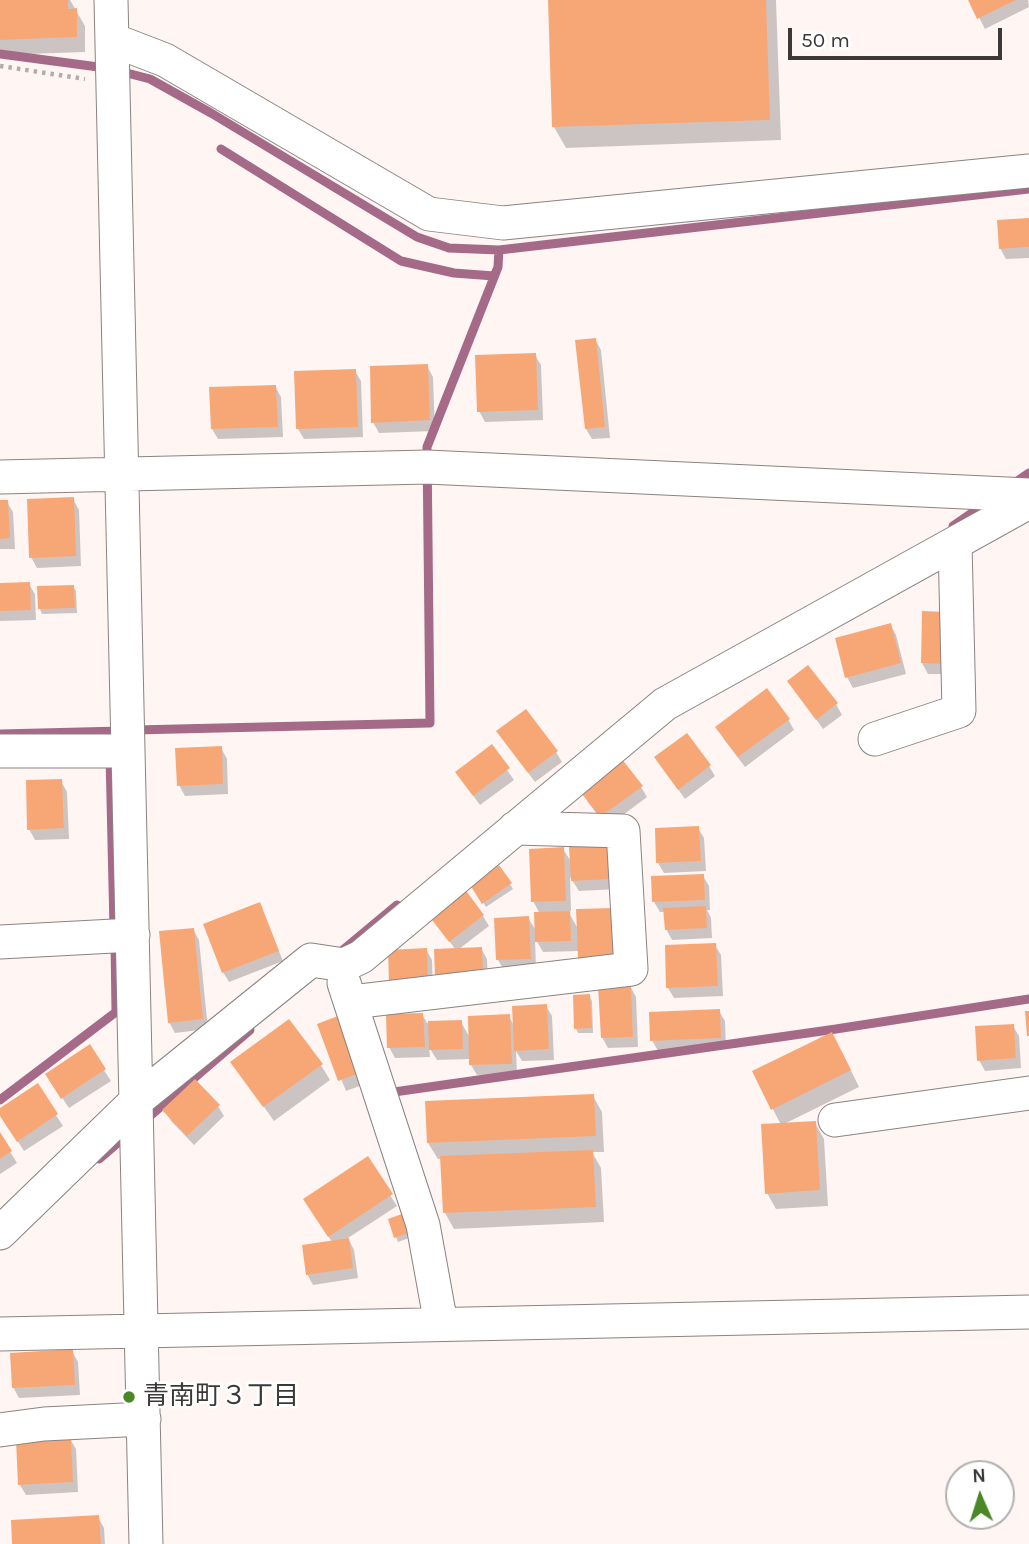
<!DOCTYPE html>
<html>
<head>
<meta charset="utf-8">
<style>
  body { margin:0 }
  #map { position:relative; width:1029px; height:1544px; overflow:hidden; background:#fff6f4; font-family:Karla,sans-serif }
  canvas { display:block }
  .north { position:absolute; left:945px; top:1460px; width:70px; height:70px; box-sizing:border-box; background:#fff; border:2px solid #b1afaf; border-radius:50%; rotate:357deg; font-size:19px; font-weight:700; line-height:28px; text-align:center; color:#3c3838 }
  .north::after { content:''; display:block; margin:auto; width:24px; height:32px; background:#498727; clip-path:polygon(50% 0,100% 100%,50% 72%,0 100%) }
  .scale { position:absolute; left:788px; top:28px; width:214px; height:32px; box-sizing:border-box; border:4px solid #3c3838; border-top:0; padding-left:9px; font-size:21px; line-height:24px; white-space:nowrap; color:#3c3838; -webkit-text-stroke:5px #fff; paint-order:stroke }
</style>
</head>
<body>
<div id="map">
<canvas width="1029" height="1544"></canvas>
<div class="north">N</div>
<div class="scale">50 m</div>
</div>
<script>
const ctx = document.querySelector('canvas').getContext('2d');
ctx.lineJoin = 'round';
function fill(path, color) { ctx.fillStyle = color; ctx.fill(path, 'evenodd'); }
const poly = rows => new Path2D(rows.map(r => 'M' + r).join(''));
function trace(path, color, width, dash) { ctx.strokeStyle = color; ctx.lineWidth = width; ctx.lineCap = dash ? 'butt' : 'round'; ctx.setLineDash(dash || []); ctx.stroke(path); }
function drawText(font, color, halo, rows, align = 'center') {
  ctx.font = font + ' Karla,"Noto Sans JP",sans-serif'; ctx.lineWidth = 5; ctx.setLineDash([]); ctx.textBaseline = 'middle'; ctx.strokeStyle = halo; ctx.fillStyle = color; for (const [text, x, y, turn = 0] of rows) {
    ctx.save(); ctx.translate(x, y); ctx.rotate((+turn || 0) * Math.PI / 180); ctx.textAlign = isNaN(turn) ? turn : align; if (halo) ctx.strokeText(text, 0, 0); ctx.fillText(text, 0, 0); ctx.restore();
  }
}
fill(poly([
  [0,0,70,0,85,26,85,52,0,55],
  [549,0,776,0,781,140,566,148,554,127],
  [970,0,1028,0,1029,7,985,29],
  [1029,220,1029,258,1006,259,1000,248],
  [595,339,601,350,610,438,592,439,586,429],
  [535,355,541,365,543,420,485,422,479,411],
  [427,366,433,377,435,431,379,433,373,422],
  [355,371,361,381,363,437,304,439,298,429],
  [275,386,281,397,283,437,218,439,212,429],
  [73,499,79,510,81,566,37,568,31,557],
  [0,502,7,502,13,512,15,549,0,549],
  [29,584,35,594,36,620,0,621,0,585],
  [73,587,76,591,77,613,42,614,40,609],
  [947,614,952,674,928,674,922,663],
  [890,625,896,635,906,674,853,688,847,677],
  [789,681,836,704,842,715,823,729],
  [788,719,794,730,745,767,723,738],
  [505,742,556,752,562,762,535,782],
  [491,747,514,780,480,805,463,782],
  [221,748,227,759,228,794,185,796,179,785],
  [656,758,709,766,715,776,685,799],
  [61,781,67,792,69,839,35,840,29,829],
  [641,787,647,797,607,827,587,801],
  [698,828,704,838,706,871,664,873,658,863],
  [611,847,619,889,579,891,570,877,571,911,568,911,578,929,613,910,586,968,580,958,579,951,543,952,535,938,536,969,504,970,498,960,528,918,537,932,540,914,533,901,563,849,572,863],
  [499,867,513,889,486,907,472,886],
  [703,876,709,886,710,910,707,910,711,918,712,938,672,940,666,929,665,912,660,912,654,902],
  [260,905,283,961,229,982,223,972],
  [431,916,483,916,489,926,459,949,481,948,487,959,488,985,455,949],
  [193,929,199,940,208,1029,175,1033,169,1022],
  [715,945,721,955,723,996,674,998,668,988,666,947],
  [426,949,432,960,433,992,397,994],
  [630,986,636,997,638,1047,608,1048,602,1037],
  [589,996,592,1001,593,1033,578,1033,576,1029],
  [546,1006,552,1016,554,1060,522,1061,516,1051,517,1074,477,1075,471,1065,471,1059,437,1060,429,1047,430,1057,395,1058,389,1047,422,1014,427,1023,461,1022,470,1038,509,1016,514,1026],
  [719,1011,725,1021,726,1048,658,1051,652,1040],
  [319,1025,365,1084,346,1091],
  [1013,1026,1019,1036,1021,1068,985,1071,979,1060],
  [89,1047,111,1081,69,1108,53,1084],
  [841,1050,859,1087,782,1125,815,1123,824,1139,828,1206,776,1209,767,1193,781,1125,754,1072],
  [232,1062,321,1065,330,1080,274,1121],
  [37,1086,63,1126,24,1151,5,1121,0,1110],
  [593,1096,602,1112,604,1152,592,1152,601,1168,604,1222,454,1229,445,1213,442,1159,438,1159,428,1143],
  [218,1106,224,1116,194,1145,171,1121,165,1111],
  [0,1135,17,1163,0,1174],
  [367,1159,397,1206,348,1238,354,1250,358,1278,313,1285,307,1274,332,1242,311,1210],
  [404,1221,409,1238,398,1242,396,1237],
  [72,1351,78,1362,80,1395,19,1398,13,1387],
  [70,1439,76,1449,78,1492,26,1495,20,1485,18,1441],
  [98,1517,104,1528,105,1544,14,1544]
]), '#0003');
trace(poly([
  [0,54,106,68],
  [119,71,150,79,211,113,417,237,449,248,499,250,1029,189],
  [221,149,401,261,454,273,494,276],
  [1013,484,1029,473],
  [953,526,985,504],
  [135,730,430,723,427,447,498,267,499,250],
  [0,734,121,731],
  [110,757,114,928],
  [343,950,397,905],
  [394,1092,836,1029,1029,999],
  [0,1100,116,1012,115,942],
  [144,1121,250,1030],
  [99,1159,128,1134]
]), '#a56a88', 9);
fill(poly([
  [0,0,68,0,68,9,77,8,77,37,0,40],
  [548,0,766,0,770,120,552,127],
  [968,0,1016,0,977,19],
  [1029,218,1029,247,999,249,997,220],
  [596,338,605,427,585,429,575,340],
  [536,353,538,410,477,412,475,355],
  [428,364,430,420,371,423,370,366],
  [356,369,358,427,296,429,294,371],
  [276,385,278,427,211,429,209,387],
  [74,497,76,556,29,558,27,499],
  [0,500,8,500,10,538,0,539],
  [30,582,31,610,0,611,0,583],
  [74,585,75,608,38,609,37,586],
  [922,611,948,612,947,664,921,663],
  [891,623,901,663,845,678,835,638],
  [808,665,838,703,816,720,787,681],
  [767,688,790,719,738,757,715,727],
  [526,709,558,751,528,773,496,731],
  [687,733,711,765,678,790,654,757],
  [492,744,510,768,473,796,455,772],
  [222,746,223,784,177,786,175,748],
  [621,758,643,786,600,817,579,790],
  [62,779,64,828,27,830,26,780],
  [699,826,701,861,656,863,655,828],
  [612,846,614,879,571,881,569,847],
  [564,847,566,901,531,902,529,849],
  [499,865,512,883,482,904,470,885],
  [704,874,705,900,652,902,651,876],
  [464,888,484,915,449,942,429,916],
  [260,902,279,951,222,973,203,924],
  [706,906,707,928,665,930,663,908],
  [614,908,616,956,578,958,576,909],
  [570,911,571,941,535,942,534,912],
  [529,916,531,959,496,960,494,918],
  [194,928,203,1019,168,1023,159,931],
  [716,943,718,986,666,988,665,945],
  [482,947,483,975,435,977,434,949],
  [427,948,428,982,389,984,388,950],
  [631,985,633,1037,601,1038,598,986],
  [590,994,592,1028,574,1029,573,995],
  [547,1004,549,1049,514,1051,512,1006],
  [720,1009,721,1038,650,1041,649,1012],
  [1025,1011,1029,1011,1029,1036,1027,1036],
  [423,1013,425,1047,387,1048,386,1014],
  [510,1014,512,1064,469,1065,468,1016],
  [338,1016,360,1073,338,1081,317,1024],
  [289,1019,323,1064,263,1107,230,1062],
  [462,1020,463,1049,429,1050,428,1021],
  [1014,1024,1016,1058,977,1061,975,1026],
  [832,1032,851,1070,771,1110,752,1071],
  [90,1044,106,1069,61,1099,45,1074],
  [195,1079,220,1105,187,1136,162,1110],
  [38,1083,58,1114,17,1142,0,1116,0,1108],
  [594,1094,596,1136,427,1143,425,1101],
  [816,1121,820,1190,765,1194,761,1124],
  [0,1132,12,1151,0,1159],
  [593,1150,596,1207,443,1213,440,1156],
  [368,1156,393,1194,328,1237,303,1199],
  [402,1214,408,1233,394,1238,388,1219],
  [349,1238,353,1268,306,1275,302,1245],
  [73,1349,75,1385,12,1388,10,1353],
  [71,1437,73,1482,18,1485,16,1440],
  [99,1515,101,1544,12,1544,11,1520]
]), '#f7a776');
const minor = poly([
  [111,0,146,1544],
  [113,40,165,60,429,214,503,223,1029,171],
  [0,477,427,467,1029,495],
  [875,739,959,711,955,543],
  [0,751,128,751],
  [0,942,133,935],
  [344,983,423,1225,441,1324],
  [352,1002,631,969,623,831,515,828],
  [835,1120,1029,1093],
  [0,1233,136,1101,311,960,344,965,361,957,665,704,1029,502],
  [0,1334,1029,1312],
  [0,1430,44,1424,144,1419]
]);
trace(minor, '#8a8381', 35);
trace(poly([
  [0,66,85,79]
]), '#b4acab', 4.5, [3.5, 5]);
trace(minor, '#fff', 33);
for (const [x, y, r, color] of [
  [129,1397,7,"#498727"]
]) { const dot = new Path2D(); dot.arc(x, y, r, 0, 2 * Math.PI); ctx.fillStyle = color; ctx.fill(dot); trace(dot, '#fff', 2.5); }
drawText('26px', '#3c3838', '#fff', [
  ["青南町３丁目",143,1397]
], 'left');
</script>
</body>
</html>
